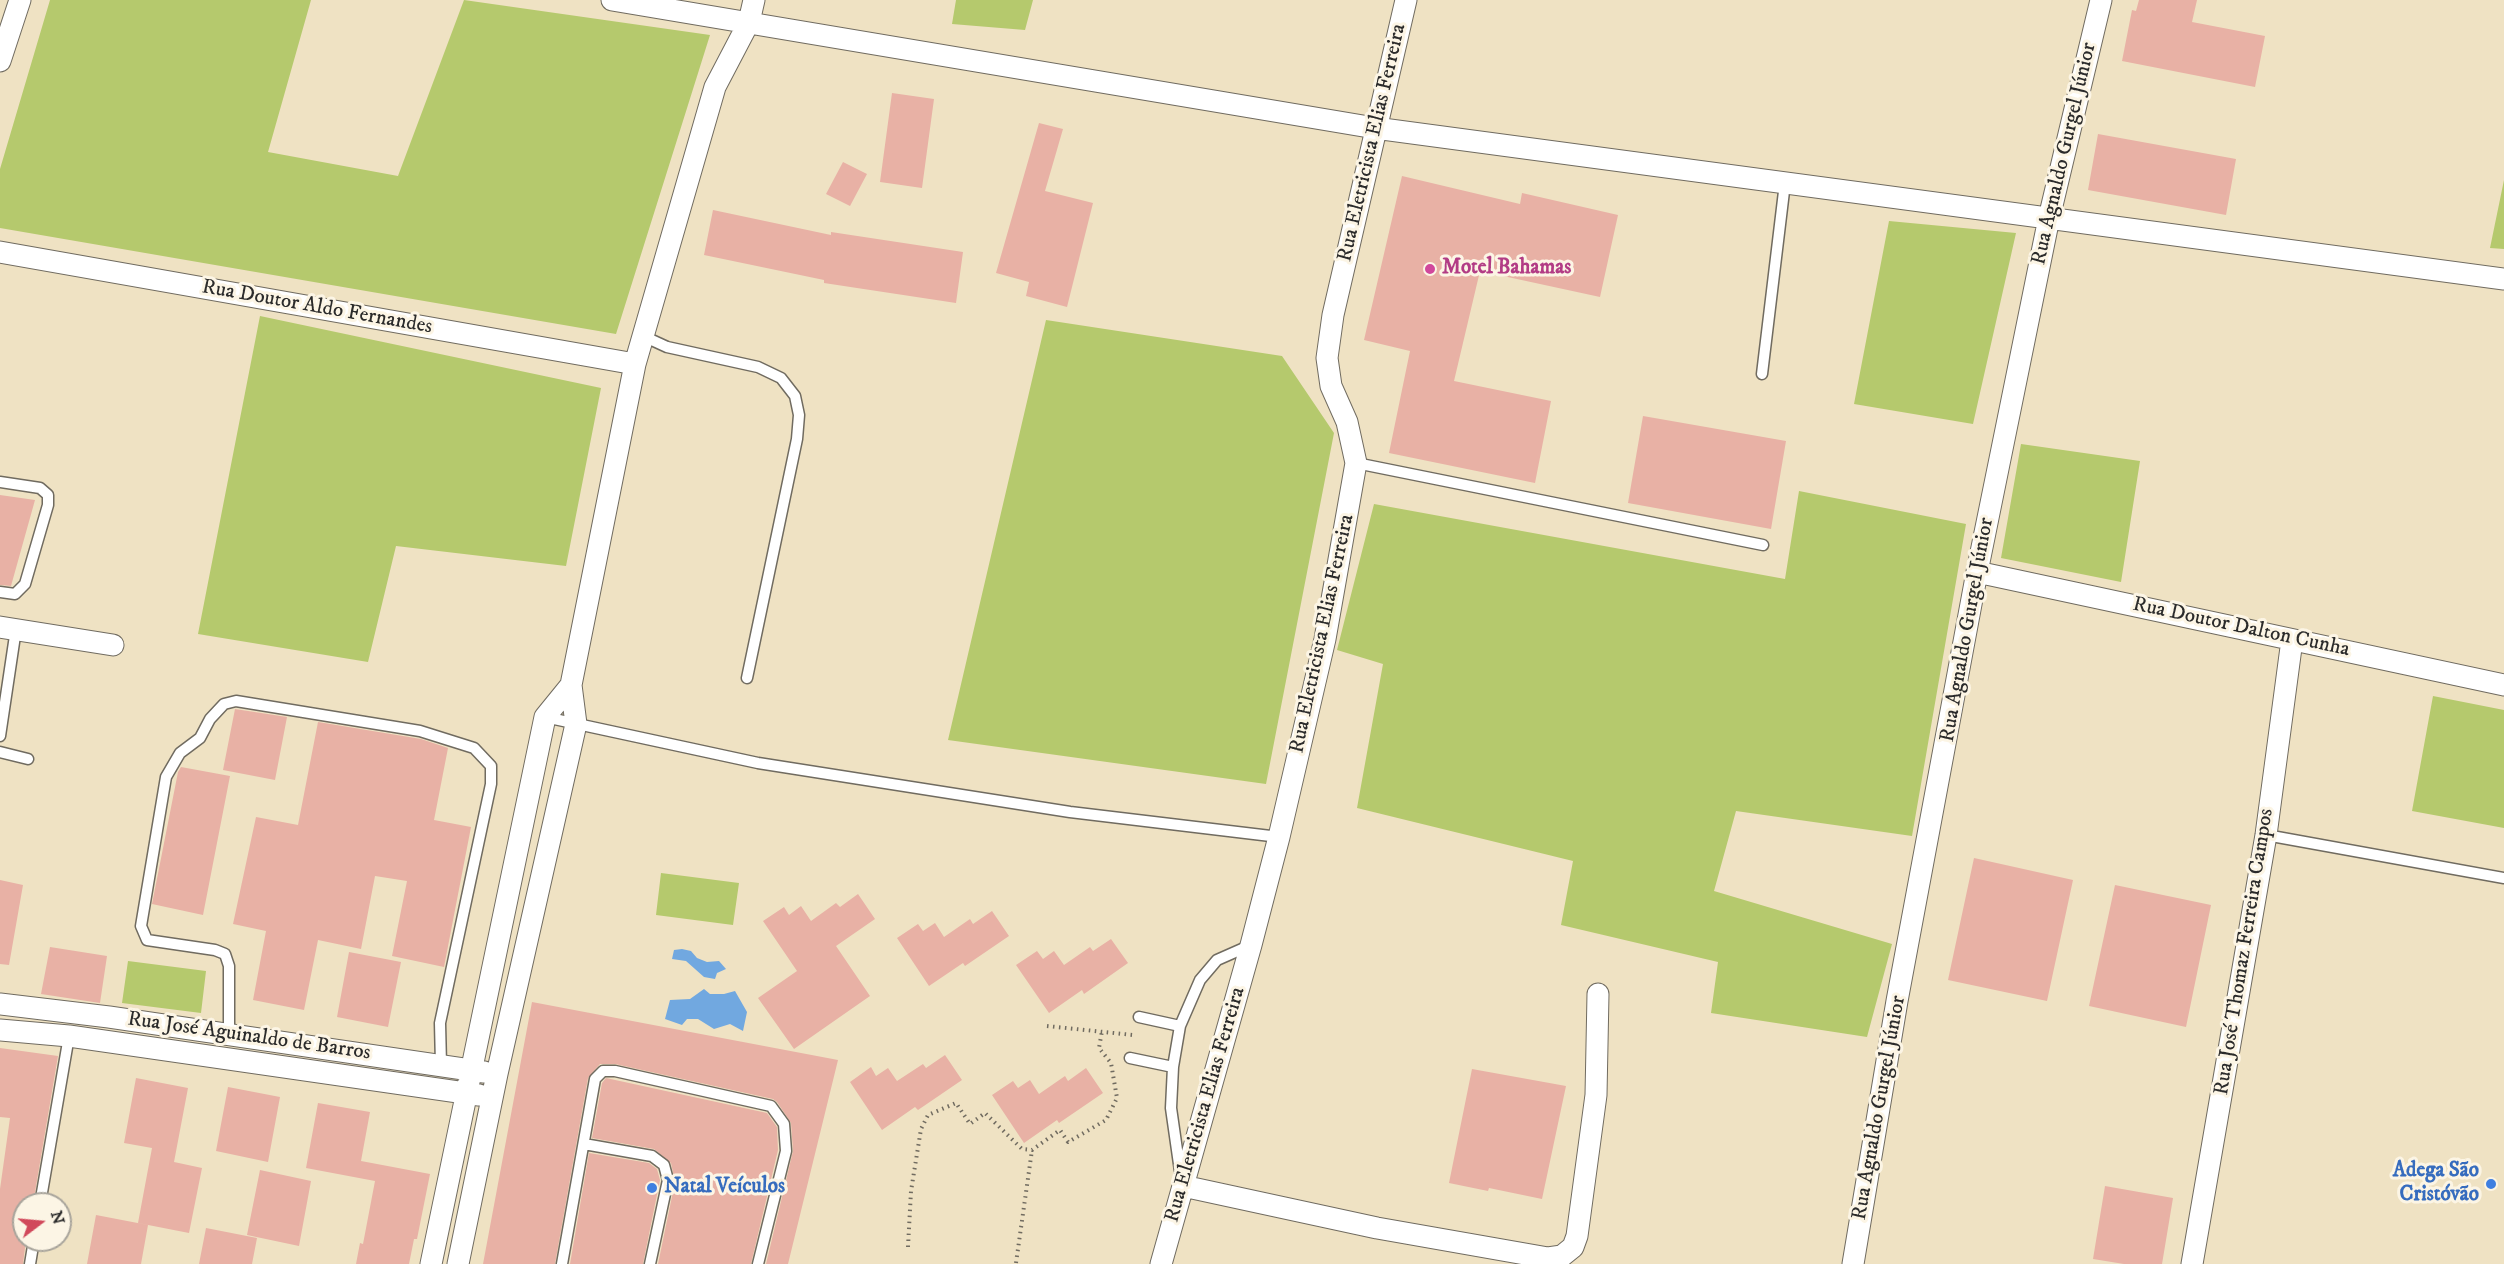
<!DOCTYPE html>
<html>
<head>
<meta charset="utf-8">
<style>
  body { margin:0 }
  #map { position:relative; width:2504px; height:1264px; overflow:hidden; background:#efe2c3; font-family:"IM FELL DW Pica",serif }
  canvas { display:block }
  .north { position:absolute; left:12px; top:1192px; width:60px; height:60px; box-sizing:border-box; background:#fcf5e5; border:2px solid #a8a49b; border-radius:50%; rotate:74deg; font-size:16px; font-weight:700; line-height:24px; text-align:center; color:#2b2b2b }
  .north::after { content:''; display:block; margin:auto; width:21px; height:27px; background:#d1495b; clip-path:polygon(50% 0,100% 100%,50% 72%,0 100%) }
</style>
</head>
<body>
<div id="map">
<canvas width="2504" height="1264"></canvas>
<div class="north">N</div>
</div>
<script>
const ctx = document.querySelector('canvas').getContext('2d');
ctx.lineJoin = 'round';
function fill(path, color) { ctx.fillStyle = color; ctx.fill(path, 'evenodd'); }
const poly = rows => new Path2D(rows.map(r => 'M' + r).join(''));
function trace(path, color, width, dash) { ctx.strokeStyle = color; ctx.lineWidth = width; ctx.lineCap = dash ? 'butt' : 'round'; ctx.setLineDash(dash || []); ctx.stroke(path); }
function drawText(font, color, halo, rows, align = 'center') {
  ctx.font = font + ' "IM FELL DW Pica",serif'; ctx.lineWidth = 6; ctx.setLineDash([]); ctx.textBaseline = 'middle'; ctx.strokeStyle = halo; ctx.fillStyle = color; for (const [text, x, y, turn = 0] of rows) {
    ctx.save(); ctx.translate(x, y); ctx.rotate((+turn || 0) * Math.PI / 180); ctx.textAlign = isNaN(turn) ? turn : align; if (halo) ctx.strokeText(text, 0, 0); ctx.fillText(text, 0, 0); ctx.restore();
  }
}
fill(poly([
  [50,0,311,0,268,152,398,176,464,0,710,35,616,334,0,228,0,169],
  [956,0,1033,0,1025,30,952,24],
  [2504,180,2504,249,2490,248],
  [1889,221,2016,233,1973,424,1854,404],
  [260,316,601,388,566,566,396,546,368,662,198,634],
  [1046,320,1282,356,1334,433,1266,784,948,740],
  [2021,444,2140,461,2121,582,2001,558],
  [1799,491,1966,524,1912,836,1736,811,1714,891,1892,944,1867,1037,1711,1013,1718,962,1561,925,1573,861,1357,808,1383,664,1337,650,1374,504,1785,579],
  [2433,696,2504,710,2504,828,2412,811],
  [661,873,739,883,733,925,656,915],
  [128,961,206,971,201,1013,122,1003]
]), '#b5c96d');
fill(poly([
  [682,949,691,951,697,958,707,962,719,961,726,969,717,973,715,979,704,977,686,961,672,959,674,950],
  [704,989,710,994,724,994,735,991,747,1012,743,1031,730,1024,714,1029,698,1019,687,1019,682,1025,665,1019,670,1000,690,999]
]), '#71a8e0');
fill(poly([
  [2139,0,2197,0,2192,22,2265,36,2255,87,2122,61,2132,10,2136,11],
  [892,93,934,99,922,188,880,182],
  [1039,123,1063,129,1045,191,1093,203,1067,307,1026,296,1029,282,996,273],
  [2098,134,2236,159,2226,215,2088,190],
  [843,162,867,174,850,206,826,194],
  [1402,176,1520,204,1522,193,1618,215,1600,297,1480,271,1454,381,1551,401,1535,483,1389,453,1410,351,1364,340],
  [713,210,831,235,831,232,963,252,956,303,824,283,824,280,704,255],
  [1643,416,1786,441,1771,529,1628,503],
  [0,495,35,500,11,586,0,585],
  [235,709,287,717,275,780,223,770],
  [318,722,421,739,448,748,434,820,471,827,444,967,392,956,407,881,375,876,361,949,318,940,304,1010,253,1000,266,931,233,924,256,817,298,825],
  [181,767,230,776,203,915,152,904,178,772],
  [1974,858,2073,880,2047,1001,1948,980],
  [0,880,23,885,9,965,0,964],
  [2115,885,2211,905,2186,1027,2089,1006],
  [858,894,875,919,836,946,870,996,794,1049,758,998,797,971,763,921,784,907,789,915,801,906,811,921,836,903,840,907],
  [992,911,1009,936,965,966,963,963,929,986,897,938,918,924,923,931,935,923,944,937,970,919,973,924],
  [1111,939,1128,963,1084,994,1082,990,1049,1013,1016,965,1037,951,1043,959,1054,951,1064,965,1090,947,1093,951],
  [50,947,107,956,100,1003,41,994],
  [349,952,401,962,388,1027,337,1017],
  [532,1002,838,1060,788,1264,766,1264,793,1151,791,1123,777,1102,773,1099,615,1064,600,1064,588,1078,555,1264,483,1264],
  [0,1048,58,1056,33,1204,24,1204,24,1240,26,1240,23,1264,0,1264,0,1189,10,1118,0,1117],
  [945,1055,962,1080,918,1110,915,1107,882,1130,850,1082,871,1067,876,1076,888,1068,897,1081,923,1064,926,1068],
  [1086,1068,1103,1093,1059,1123,1057,1120,1024,1143,992,1095,1013,1081,1018,1088,1030,1080,1039,1094,1065,1076,1068,1081],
  [1472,1069,1566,1086,1542,1199,1489,1188,1488,1191,1449,1183],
  [136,1078,188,1088,174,1162,202,1168,189,1233,138,1223,152,1148,124,1143],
  [606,1078,767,1113,777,1127,778,1150,751,1264,658,1264,675,1182,671,1163,654,1149,592,1138,602,1083],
  [228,1087,280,1097,268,1162,216,1151],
  [318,1103,370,1112,361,1161,430,1174,417,1239,414,1239,409,1264,356,1264,360,1243,363,1244,375,1181,306,1168],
  [589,1153,649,1163,657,1169,660,1180,643,1264,570,1264],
  [260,1170,311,1181,299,1246,247,1235],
  [2105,1186,2173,1198,2162,1264,2124,1264,2093,1259],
  [96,1215,148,1225,141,1264,87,1264],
  [206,1228,257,1238,252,1264,199,1264]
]), '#e8b1a5');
const lane = poly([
  [643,336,667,347,758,367,781,378,795,396,799,415,797,439,747,678],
  [1762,374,1785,183],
  [1356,463,1763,545],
  [0,482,40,488,48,495,48,505,25,584,15,594,0,592],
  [545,717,758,763,1070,812,1279,837],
  [0,736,16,629],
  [0,752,28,759],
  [2266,835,2504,878],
  [1139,1017,1180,1026],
  [229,1035,229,966,225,954,215,950,147,940,141,926,166,777,180,753,200,738,210,719,224,704,236,701,420,731,474,748,491,766,491,784,440,1023,441,1065],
  [1130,1058,1173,1067],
  [584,1144,652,1156,664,1165,668,1180,650,1264],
  [1181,1178,1171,1108,1173,1067,1180,1026,1200,980,1217,960,1251,945],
  [40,1204,69,1036],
  [30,1264,34,1240],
  [562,1264,595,1079,603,1071,615,1071,771,1106,784,1124,786,1151,758,1264]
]);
const street = poly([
  [612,0,1375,128,2504,279],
  [0,61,20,0],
  [0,252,635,364],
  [1977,572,2504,685],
  [0,627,113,645],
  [0,1004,109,1017,484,1072],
  [0,1030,69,1036,479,1095],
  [1183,1186,1377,1228,1548,1258,1562,1256,1573,1247,1577,1236,1596,1095,1598,994],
  [431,1264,545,717,571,685],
  [458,1264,497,1074,576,724,571,685,635,364,715,87,749,22,754,0],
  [1161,1264,1251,945,1279,837,1325,639,1356,463,1347,422,1331,386,1327,358,1333,315,1406,0],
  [1853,1264,1897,1001,1977,572,2049,218,2101,0],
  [2192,1264,2266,835,2292,640]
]);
trace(lane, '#706b60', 13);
trace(street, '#706b60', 23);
trace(poly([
  [1047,1026,1133,1035],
  [908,1247,911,1191,921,1129,928,1115,956,1103,970,1124,985,1113,1022,1149,1032,1150,1060,1130,1068,1142,1106,1120,1117,1098,1111,1063,1099,1048,1102,1031],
  [1016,1263,1032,1150]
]), '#706b60', 4, [1.5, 4.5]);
trace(lane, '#fff', 10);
trace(street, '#fff', 21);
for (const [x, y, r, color] of [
  [1430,269,6,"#d1479c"],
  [2491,1184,6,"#3f7fe0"],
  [652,1188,6,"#3f7fe0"]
]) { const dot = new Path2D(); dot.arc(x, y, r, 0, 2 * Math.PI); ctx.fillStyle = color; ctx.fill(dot); trace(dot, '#fcf5e5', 2); }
drawText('21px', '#2b2b2b', '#fcf5e5', [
  ["Rua Eletricista Elias Ferreira",1373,143,-77],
  ["Rua Agnaldo Gurgel Júnior",2065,154,-77],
  ["Rua Doutor Aldo Fernandes",317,308,10],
  ["Rua Doutor Dalton Cunha",2241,628,12],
  ["Rua Agnaldo Gurgel Júnior",1968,630,-80],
  ["Rua Eletricista Elias Ferreira",1323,634,-78],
  ["Rua José Thomaz Ferreira Campos",2245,952,-81],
  ["Rua José Aguinaldo de Barros",249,1037,8],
  ["Rua Eletricista Elias Ferreira",1206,1105,-74],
  ["Rua Agnaldo Gurgel Júnior",1880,1108,-80]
]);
drawText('bold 21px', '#b23c85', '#fcf5e5', [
  ["Motel Bahamas",1442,269]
], 'left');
drawText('bold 21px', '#366cbe', '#fcf5e5', [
  ["Adega São",2479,1172],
  ["Cristóvão",2479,1196],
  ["Natal Veículos",664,1188,"left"]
], 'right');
</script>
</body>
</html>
